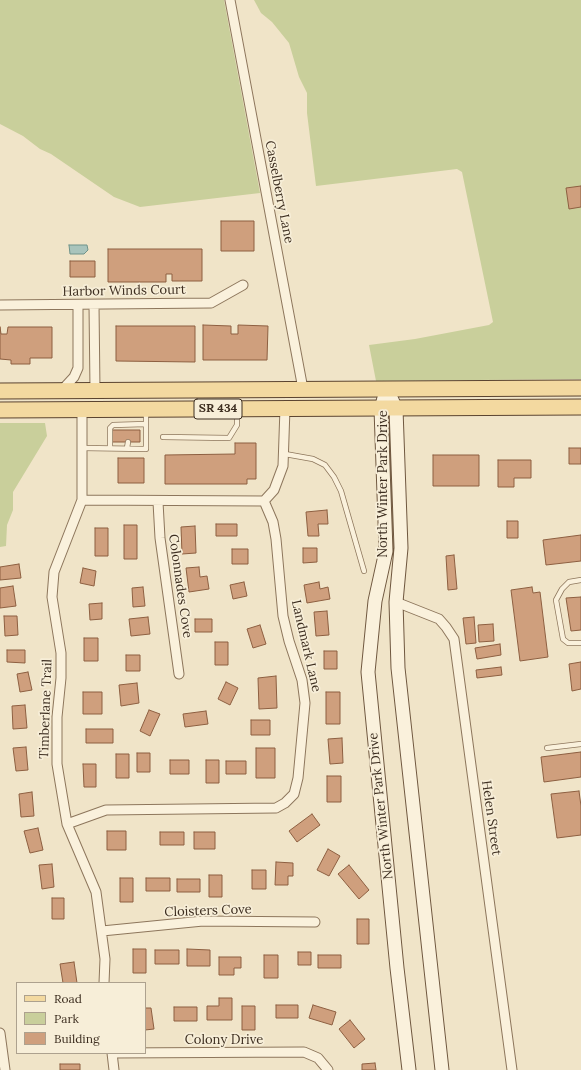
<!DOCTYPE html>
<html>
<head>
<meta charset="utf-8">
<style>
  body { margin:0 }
  #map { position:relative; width:581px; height:1070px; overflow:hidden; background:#f0e4c8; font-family:Lora,serif }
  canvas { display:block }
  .legend { position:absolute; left:16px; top:982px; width:130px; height:72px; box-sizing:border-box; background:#f7eed8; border:1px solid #ada18e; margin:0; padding:5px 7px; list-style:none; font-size:12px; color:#3d2e20 }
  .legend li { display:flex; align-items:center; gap:8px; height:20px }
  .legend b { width:20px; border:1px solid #ada18e }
</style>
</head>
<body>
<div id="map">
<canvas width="581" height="1070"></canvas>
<ul class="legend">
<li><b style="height:5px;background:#f3d9a0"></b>Road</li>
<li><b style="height:11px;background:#c9cf9b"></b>Park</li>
<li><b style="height:11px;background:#cf9f7d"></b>Building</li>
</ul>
</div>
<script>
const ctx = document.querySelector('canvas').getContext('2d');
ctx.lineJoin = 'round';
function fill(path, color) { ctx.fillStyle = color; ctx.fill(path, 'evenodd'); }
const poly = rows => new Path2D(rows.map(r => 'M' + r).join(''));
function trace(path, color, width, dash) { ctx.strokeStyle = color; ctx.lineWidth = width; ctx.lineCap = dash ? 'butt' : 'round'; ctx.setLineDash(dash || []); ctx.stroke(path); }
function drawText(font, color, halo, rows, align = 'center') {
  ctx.font = font + ' Lora,serif'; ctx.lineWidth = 3.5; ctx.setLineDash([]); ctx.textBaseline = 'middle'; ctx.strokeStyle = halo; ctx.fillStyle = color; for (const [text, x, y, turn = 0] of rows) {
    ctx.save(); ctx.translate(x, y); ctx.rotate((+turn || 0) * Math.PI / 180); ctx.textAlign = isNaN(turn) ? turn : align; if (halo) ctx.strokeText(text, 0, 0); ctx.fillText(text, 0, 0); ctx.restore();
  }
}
fill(poly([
  [0,0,224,0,260,193,140,207,114,197,51,154,40,149,23,136,0,124],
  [254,0,581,0,581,379,376,381,369,345,415,339,489,325,493,322,462,172,457,169,316,186,307,113,307,93,299,77,289,43,272,22,261,13],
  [0,423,45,423,47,436,13,492,13,510,7,525,6,546,0,547]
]), '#c9cf9b');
const water = poly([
  [69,245,87,245,88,250,84,254,70,254,69,245]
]);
fill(water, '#a9c4bc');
trace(water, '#6f938a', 1);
const building = poly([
  [581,186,581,207,569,209,566,188,581,186],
  [221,221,254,221,254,251,221,251,221,221],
  [108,249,202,249,202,281,172,281,172,274,166,274,166,282,108,282,108,249],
  [70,261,95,261,95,277,70,277,70,261],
  [203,325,231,326,231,334,238,334,238,325,268,326,267,360,203,360,203,325],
  [116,326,195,326,195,362,116,361,116,326],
  [0,327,1,334,7,334,8,327,52,327,52,358,30,358,30,364,11,364,11,360,0,359,0,327],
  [112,430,140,430,140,442,112,442,112,430],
  [235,443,256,443,256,479,247,479,247,484,165,484,165,455,235,454,235,443],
  [569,448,581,448,581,464,569,464,569,448],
  [433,455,479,455,479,486,433,486,433,455],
  [118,458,144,458,144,483,118,483,118,458],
  [498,460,531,460,531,478,514,478,514,487,498,487,498,460],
  [327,510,328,524,318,524,319,536,308,536,306,512,327,510],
  [507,521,518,521,518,538,507,538,507,521],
  [216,524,237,524,237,536,216,536,216,524],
  [124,525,137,525,137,559,124,559,124,525],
  [195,526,196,553,182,554,181,527,195,526],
  [95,528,108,528,108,556,95,556,95,528],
  [581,535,581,561,546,565,543,540,581,535],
  [303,548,317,548,317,562,303,563,303,548],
  [232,549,248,549,248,564,232,564,232,549],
  [454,555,457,589,448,590,446,556,454,555],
  [19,564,21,578,0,580,0,567,19,564],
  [199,567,200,577,207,576,209,589,189,592,186,568,199,567],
  [83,568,96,571,94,586,80,583,83,568],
  [244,582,247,596,233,599,230,585,244,582],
  [319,582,320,589,328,587,330,599,307,603,304,585,319,582],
  [13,586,16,606,0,608,0,588,13,586],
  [143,587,145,606,133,607,132,588,143,587],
  [532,587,533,593,540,592,548,657,520,661,511,590,532,587],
  [581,597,581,630,571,631,566,598,581,597],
  [102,603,102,619,90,620,89,604,102,603],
  [327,611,329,635,316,636,314,612,327,611],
  [4,616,17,616,18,635,5,636,4,616],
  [148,617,150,634,131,636,129,619,148,617],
  [474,617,476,643,466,644,463,618,474,617],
  [195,619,212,619,212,632,195,632,195,619],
  [493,624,494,641,479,642,478,625,493,624],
  [260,625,266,644,253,648,247,629,260,625],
  [84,638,98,638,98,661,84,661,84,638],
  [215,642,228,642,228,665,215,665,215,642],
  [500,644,501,655,477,659,475,648,500,644],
  [7,650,25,650,25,663,7,662,7,650],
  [324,651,337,651,337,669,324,669,324,651],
  [126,655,140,655,140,671,126,671,126,655],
  [581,662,581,689,572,691,569,664,581,662],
  [501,667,502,675,477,678,476,670,501,667],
  [28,672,32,690,20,692,17,674,28,672],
  [276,676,277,708,259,709,258,678,276,676],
  [226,682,238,688,230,705,218,699,226,682],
  [137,683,139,703,121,706,119,685,137,683],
  [83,692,102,692,102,714,83,714,83,692],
  [326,692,340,692,340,724,326,724,326,692],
  [25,705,27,728,13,729,12,706,25,705],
  [149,710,160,714,150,736,140,731,149,710],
  [206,711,208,724,185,727,183,714,206,711],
  [251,720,270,720,270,735,251,735,251,720],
  [86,729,113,729,113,743,86,743,86,729],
  [342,738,343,763,330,764,328,739,342,738],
  [26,747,28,770,16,771,13,748,26,747],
  [256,748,275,748,275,778,256,778,256,748],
  [581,752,581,777,544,782,541,757,581,752],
  [137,753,150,753,150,772,137,772,137,753],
  [116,754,129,754,129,778,116,778,116,754],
  [170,760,189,760,189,774,170,774,170,760],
  [206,760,219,760,219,783,206,783,206,760],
  [226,761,246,761,246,774,226,774,226,761],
  [83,764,96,764,96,787,84,787,83,764],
  [327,776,341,776,341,802,327,802,327,776],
  [579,791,581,806,581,835,557,838,551,794,579,791],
  [32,792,34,816,21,817,19,794,32,792],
  [312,814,320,825,297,842,289,831,312,814],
  [38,828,43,850,30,853,24,831,38,828],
  [107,831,126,831,126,850,107,850,107,831],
  [160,832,184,832,184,845,160,845,160,832],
  [194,832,215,832,215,849,194,849,194,832],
  [328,849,340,856,329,876,317,870,328,849],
  [276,862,293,863,293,876,288,876,288,885,275,885,276,862],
  [52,864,54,887,42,889,39,865,52,864],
  [349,865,369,890,359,899,338,874,349,865],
  [252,870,266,870,266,889,252,889,252,870],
  [209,875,222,875,222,897,209,897,209,875],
  [120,878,133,878,133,902,120,902,120,878],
  [146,878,170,878,170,891,146,891,146,878],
  [177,879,200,879,200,892,177,892,177,879],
  [52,898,64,898,64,919,52,919,52,898],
  [357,919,369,919,369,944,357,944,357,919],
  [133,949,146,949,146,973,133,973,133,949],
  [187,949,210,950,210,966,187,966,187,949],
  [155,950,179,950,179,964,155,964,155,950],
  [298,952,311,952,311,965,298,965,298,952],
  [264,955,278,955,278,978,264,978,264,955],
  [318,955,341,955,341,968,318,968,318,955],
  [219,957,241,957,241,968,234,968,234,975,219,975,219,957],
  [74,962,77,983,63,983,60,964,74,962],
  [219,998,232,998,232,1020,207,1020,207,1006,219,1006,219,998],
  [276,1005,298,1005,298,1018,276,1018,276,1005],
  [313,1005,336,1012,332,1025,309,1018,313,1005],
  [242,1006,255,1006,255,1030,242,1030,242,1006],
  [174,1007,197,1007,197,1021,174,1021,174,1007],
  [145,1008,151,1008,154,1029,145,1030,145,1008],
  [350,1020,365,1039,354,1048,339,1029,350,1020],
  [375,1063,376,1070,362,1070,362,1064,375,1063],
  [60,1064,80,1064,80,1070,60,1070,60,1064]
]);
fill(building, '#cf9f7d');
trace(building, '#8d5f41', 1);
const lane = poly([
  [163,437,229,438,237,425,237,410],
  [82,448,146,449,146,411],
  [110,448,110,428,113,425,146,424],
  [127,448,128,442],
  [285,454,313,459,325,465,334,477,341,491,364,571],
  [581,580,569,582,562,589,556,600,563,639,568,643,581,643],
  [547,748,581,744]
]);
const street = poly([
  [230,0,303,389],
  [0,305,211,303,243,285],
  [94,305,95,390],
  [62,390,74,377,78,368,78,305],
  [82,410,82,500,54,572,52,597,61,653,61,678,57,717,57,764,67,824,96,892,105,959,104,983],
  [82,500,264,501],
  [264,501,274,490,283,466,285,408],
  [158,502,160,538,179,674],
  [396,602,439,619,446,627,454,639,512,1070],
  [67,824,106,810,276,808,285,803,294,794,298,778,305,703,302,680,289,641,283,616,276,539,273,522,264,501],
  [102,931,203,921,315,922],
  [0,1033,5,1070],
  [112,1053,304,1052,318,1058,328,1070],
  [112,1053,114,1070]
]);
const secondary = poly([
  [387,389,396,409,401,548,396,602,398,668,442,1070],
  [384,398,381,409,386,551,375,601,368,672,397,968,409,1070]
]);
const primary = poly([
  [0,391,581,388],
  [0,410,581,407]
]);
trace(lane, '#8d765c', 6);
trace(street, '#8d765c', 11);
trace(secondary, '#6f573f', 15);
trace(primary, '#5b4430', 17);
trace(lane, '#faf1dc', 4.5);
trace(street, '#faf1dc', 9);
trace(secondary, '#faf1dc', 13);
trace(primary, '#f3d9a0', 15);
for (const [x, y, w] of [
  [218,409,48]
]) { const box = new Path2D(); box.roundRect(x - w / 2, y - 10, w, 20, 3); ctx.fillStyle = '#f7eed8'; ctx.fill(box); trace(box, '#3d2e20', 1); }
drawText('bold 12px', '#3d2e20', null, [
  ["SR 434",218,409]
]);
drawText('13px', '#3d2e20', '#f7eed8', [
  ["Casselberry Lane",279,192,79],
  ["Harbor Winds Court",124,291,-1],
  ["North Winter Park Drive",383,484,-90],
  ["Colonnades Cove",180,586,82],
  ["Landmark Lane",306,646,77],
  ["Timberlane Trail",46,709,-88],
  ["North Winter Park Drive",381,806,-96],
  ["Helen Street",491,818,82],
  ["Cloisters Cove",208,911,-2],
  ["Colony Drive",224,1040]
]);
</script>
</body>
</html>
